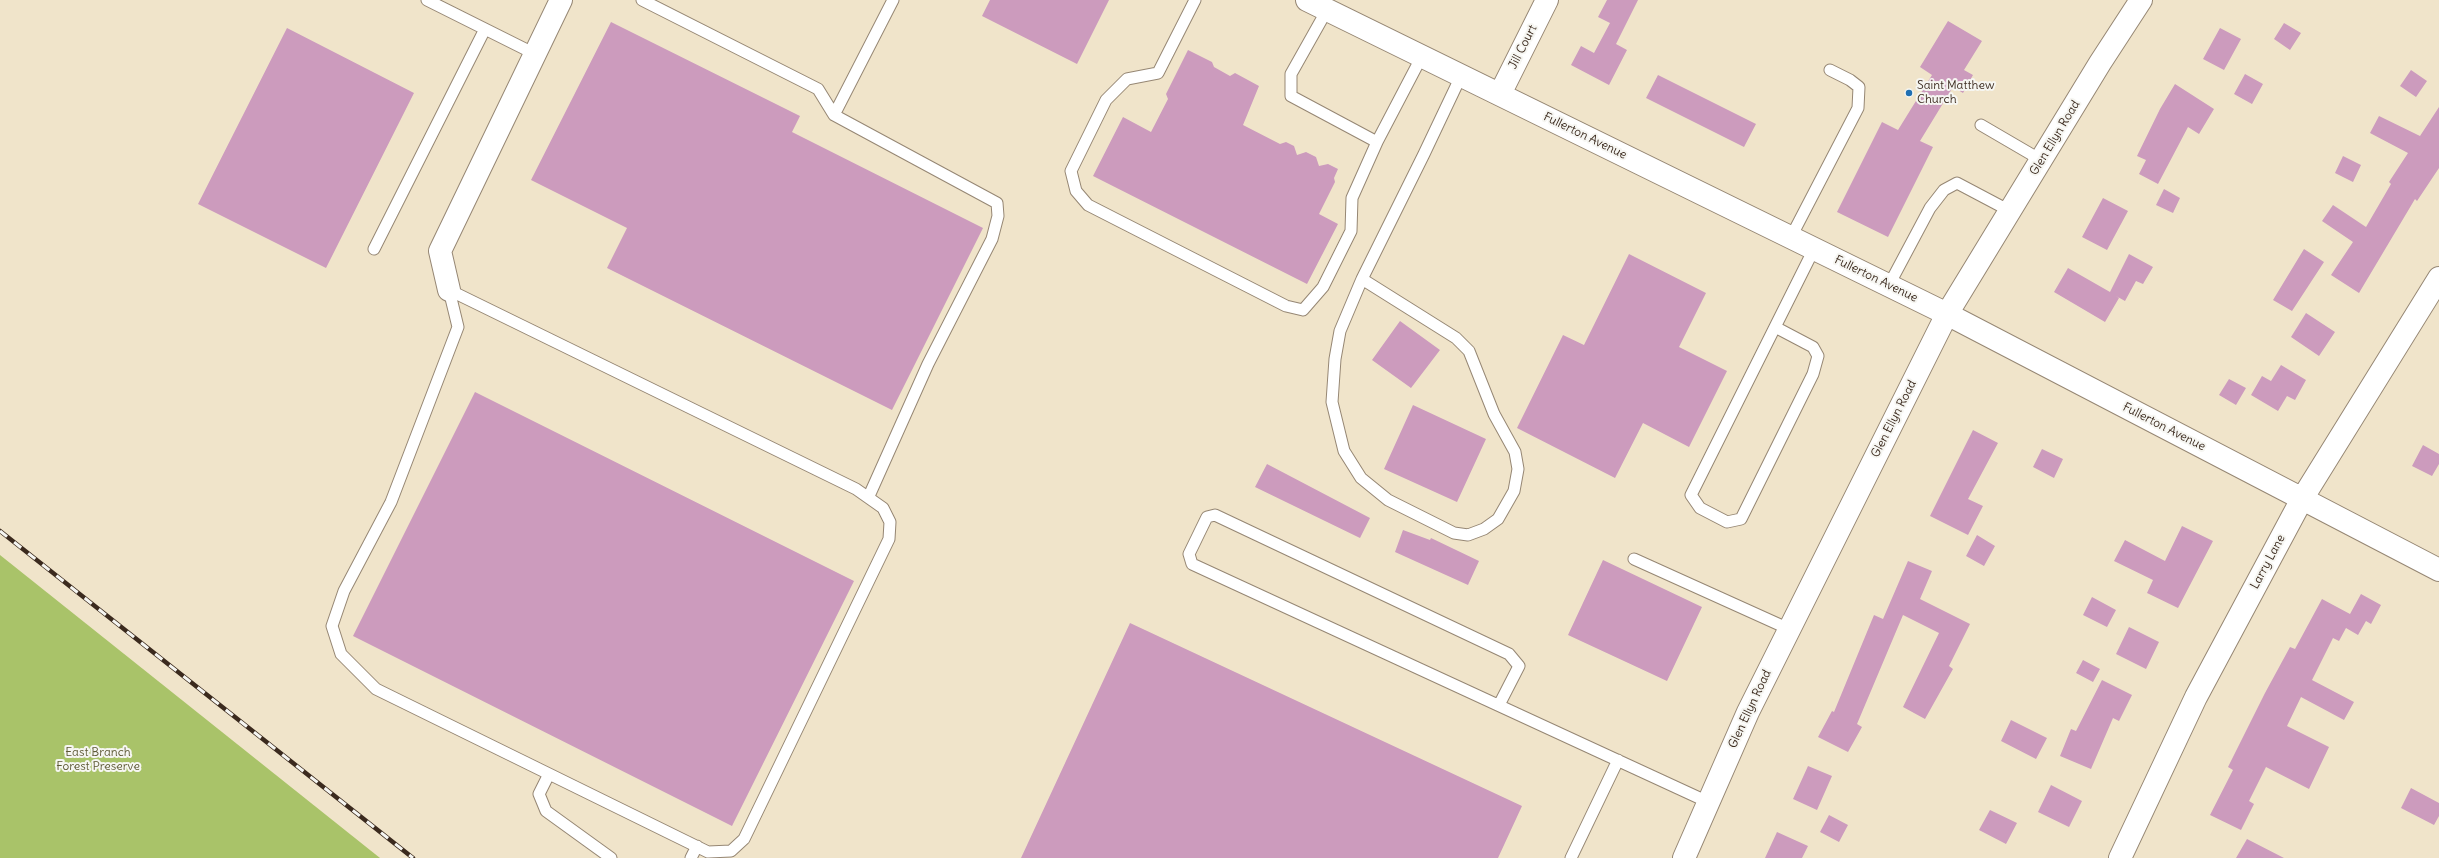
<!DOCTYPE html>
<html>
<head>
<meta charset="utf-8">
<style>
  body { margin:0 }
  canvas { display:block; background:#f0e4ca }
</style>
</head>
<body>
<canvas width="2439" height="858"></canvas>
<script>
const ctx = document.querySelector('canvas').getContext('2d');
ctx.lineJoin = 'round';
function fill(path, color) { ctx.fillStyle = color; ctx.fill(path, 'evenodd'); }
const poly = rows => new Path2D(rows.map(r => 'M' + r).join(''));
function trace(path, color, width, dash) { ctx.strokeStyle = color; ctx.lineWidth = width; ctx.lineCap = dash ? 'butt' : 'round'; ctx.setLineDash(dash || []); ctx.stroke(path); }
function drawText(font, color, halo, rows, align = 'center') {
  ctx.font = font + ' Delius,sans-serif'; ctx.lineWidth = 4; ctx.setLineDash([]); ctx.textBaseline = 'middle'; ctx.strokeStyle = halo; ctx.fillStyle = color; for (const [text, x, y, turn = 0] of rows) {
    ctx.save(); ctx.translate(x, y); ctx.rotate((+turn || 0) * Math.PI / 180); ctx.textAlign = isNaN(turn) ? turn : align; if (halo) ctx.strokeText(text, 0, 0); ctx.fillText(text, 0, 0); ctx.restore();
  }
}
fill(poly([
  [0,555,380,858,0,858]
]), '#a9c369');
fill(poly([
  [990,0,1109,0,1077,64,982,16],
  [1607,0,1638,0,1616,44,1627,50,1609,85,1571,65,1581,46,1594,53,1610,23,1598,17],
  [1948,21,1982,41,1964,70,1973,75,1963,93,1953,87,1920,141,1933,147,1888,237,1837,212,1882,122,1898,130,1932,75,1920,67],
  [611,22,800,116,792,132,983,228,892,410,607,268,627,228,531,180],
  [2284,23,2301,33,2290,50,2274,39],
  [287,28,414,93,326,268,198,204],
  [2220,28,2241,39,2224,70,2203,59],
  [1188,50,1212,62,1214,67,1230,76,1235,73,1259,86,1243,125,1280,144,1286,142,1294,146,1297,155,1306,152,1316,157,1319,166,1328,164,1338,169,1334,178,1335,182,1319,214,1338,224,1307,284,1093,176,1123,117,1151,132,1168,99,1166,94],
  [2411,70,2427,81,2416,97,2400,86],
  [2245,74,2263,84,2252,104,2234,94],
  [1658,75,1756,124,1744,147,1646,98],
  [2175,84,2214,109,2199,134,2188,127,2158,184,2139,174,2146,160,2137,156,2160,109],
  [2439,107,2439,168,2417,201,2415,199,2359,293,2331,275,2353,242,2322,221,2333,205,2366,227,2391,184,2389,182,2408,153,2370,133,2379,116,2420,136],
  [2343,156,2361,165,2353,182,2335,173],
  [2164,189,2180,198,2173,213,2156,205],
  [2103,198,2128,211,2107,250,2082,237],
  [2304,249,2324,262,2292,311,2273,300],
  [1629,254,1706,293,1679,347,1727,371,1689,447,1643,423,1615,478,1517,428,1563,335,1584,345],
  [2129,254,2153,267,2143,284,2136,281,2125,301,2116,296,2119,298,2105,322,2054,292,2068,268,2110,292],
  [2306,313,2335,332,2319,356,2291,337],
  [1400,321,1440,350,1411,388,1372,360],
  [2281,365,2306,380,2295,400,2287,396,2278,411,2251,395,2262,376,2271,381],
  [2229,379,2246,388,2236,405,2219,395],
  [475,392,854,581,732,826,353,636],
  [1413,405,1486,439,1457,502,1384,469],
  [1973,430,1998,443,1968,499,1983,506,1968,535,1930,516],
  [2423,445,2439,454,2439,464,2432,476,2412,466],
  [2042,449,2063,459,2054,478,2033,467],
  [1267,464,1370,518,1360,538,1255,487],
  [2182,526,2213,541,2178,608,2147,593,2153,580,2114,561,2125,540,2165,561],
  [1403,530,1430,540,1431,538,1479,561,1468,585,1395,552],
  [1977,535,1995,546,1984,566,1966,556],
  [1603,560,1702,607,1667,681,1568,635],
  [1908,561,1932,571,1920,599,1970,624,1949,666,1953,669,1925,719,1903,707,1939,633,1903,615,1857,724,1862,727,1848,752,1818,737,1832,711,1834,712,1874,615,1883,619],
  [2361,594,2381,605,2371,624,2366,621,2358,635,2346,628,2339,641,2333,638,2312,680,2354,702,2344,720,2301,697,2287,726,2329,747,2309,789,2266,767,2249,801,2254,804,2241,830,2210,815,2233,770,2228,767,2265,693,2290,647,2295,649,2322,599,2350,614],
  [2092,597,2116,610,2107,627,2083,615],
  [1130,623,1522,806,1498,858,1021,858],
  [2129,627,2159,642,2146,669,2116,654],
  [2083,660,2100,669,2093,682,2076,673],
  [2102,680,2132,695,2119,721,2113,718,2091,769,2060,756,2071,729,2076,731],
  [2011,720,2047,738,2036,759,2001,741],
  [1808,766,1832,776,1817,810,1793,799],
  [2051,785,2082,801,2069,827,2038,812],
  [2411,788,2439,803,2439,816,2434,825,2401,808],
  [1990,810,2017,823,2006,844,1979,830],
  [1829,815,1848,825,1839,842,1820,832],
  [1777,832,1808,846,1802,858,1765,858],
  [2247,839,2284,858,2236,858]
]), '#cc9bbd');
const service = poly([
  [427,0,535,54],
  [642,0,818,89,834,115,893,0],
  [1195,0,1158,73,1127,79,1106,100,1071,171,1076,191,1088,205,1286,306,1303,310,1323,287,1351,231,1352,198,1377,142],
  [1327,10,1291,74,1291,96,1377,142,1422,56],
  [834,115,997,203,998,216,992,239,928,364,869,496],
  [1981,125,2041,160],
  [1791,237,1858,108,1859,87,1850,80,1830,70],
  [374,249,485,29],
  [1362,279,1456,338,1469,351,1494,414,1515,452,1518,469,1514,491,1498,519,1484,529,1468,535,1454,533,1388,500,1361,478,1344,451,1332,402,1335,359,1340,331,1359,286,1362,279,1424,154,1461,76],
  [1889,285,1930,208,1944,190,1957,183,2010,211],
  [449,290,856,489,883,508,890,522,889,539,744,839,731,851,708,852,376,689,341,654,332,626,344,591,391,502,458,327,449,290],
  [1775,327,1813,347,1818,356,1813,374,1741,519,1727,522,1700,508,1691,495,1814,249],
  [1634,559,1789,629],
  [1499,705,1519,666,1509,654,1215,515,1207,517,1189,554,1192,564,1708,802],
  [549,774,539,794,546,811,611,858],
  [691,858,697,846],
  [1571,858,1618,760]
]);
const minor = poly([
  [1307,0,1947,314,2439,570],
  [1500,94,1547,0],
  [449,290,440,251,561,0],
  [2120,858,2196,697,2302,499,2439,278]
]);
const tertiary = poly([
  [1684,858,1748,712,1947,314,2100,63,2141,0]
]);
trace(service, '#968774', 13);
trace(minor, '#968774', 24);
trace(tertiary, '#968774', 24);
trace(service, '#fff', 11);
trace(minor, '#fff', 22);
trace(tertiary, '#fff', 22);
const rail = poly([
  [0,531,413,858]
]);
trace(rail, '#3b2a1e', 4.5);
trace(rail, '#f6f6f2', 3, [9]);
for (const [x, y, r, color] of [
  [1909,93,4,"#1f6fb2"]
]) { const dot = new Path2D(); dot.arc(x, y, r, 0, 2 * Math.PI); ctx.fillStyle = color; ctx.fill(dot); trace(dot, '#f6f6f2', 1.5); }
drawText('12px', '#3b2a1e', '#f6f6f2', [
  ["Jill Court",1523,47,-63],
  ["Fullerton Avenue",1585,136,26],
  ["Glen Ellyn Road",2055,138,-59],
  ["Fullerton Avenue",1876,279,26],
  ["Glen Ellyn Road",1894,419,-63],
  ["Fullerton Avenue",2164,427,27],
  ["Larry Lane",2268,562,-62],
  ["Glen Ellyn Road",1750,709,-65]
]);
drawText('12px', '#3b2a1e', '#f6f6f2', [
  ["Saint Matthew",1917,86],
  ["Church",1917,100]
], 'left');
drawText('12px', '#5c5834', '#f6f6f2', [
  ["East Branch",98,753],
  ["Forest Preserve",98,767]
]);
</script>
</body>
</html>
